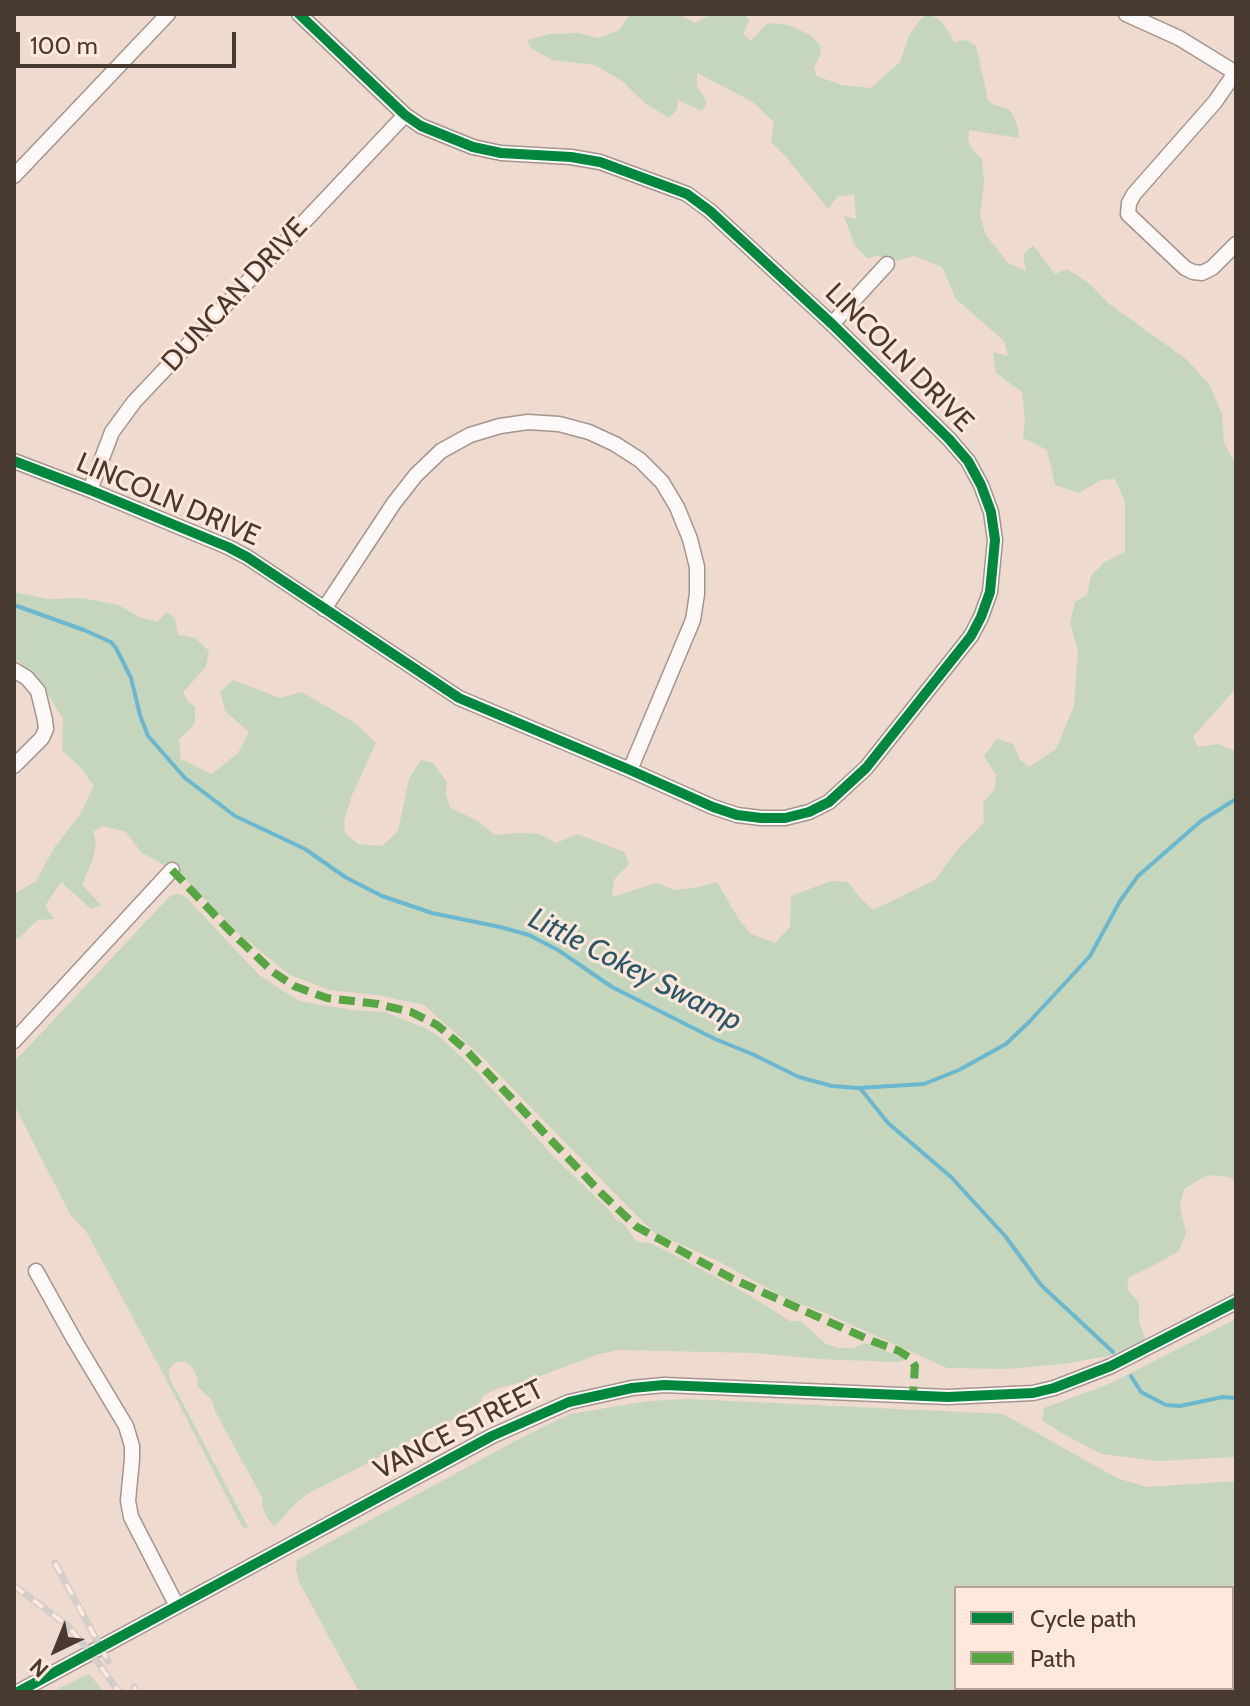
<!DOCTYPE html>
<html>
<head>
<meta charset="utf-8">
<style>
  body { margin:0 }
  #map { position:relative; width:1250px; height:1706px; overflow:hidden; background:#eedacf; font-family:Cabin,sans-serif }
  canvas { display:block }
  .frame { position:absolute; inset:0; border:16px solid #483931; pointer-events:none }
  .legend { position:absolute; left:954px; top:1586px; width:280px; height:104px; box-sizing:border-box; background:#fee7db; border:2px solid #b5a197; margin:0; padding:10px 14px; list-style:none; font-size:24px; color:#483931 }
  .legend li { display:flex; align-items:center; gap:16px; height:40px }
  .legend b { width:40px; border:2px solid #b5a197 }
  .north { position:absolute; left:16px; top:1610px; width:80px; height:80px; -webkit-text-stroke:6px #fee7db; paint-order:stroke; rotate:223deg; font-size:22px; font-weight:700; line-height:32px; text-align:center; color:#483931 }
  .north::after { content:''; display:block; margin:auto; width:28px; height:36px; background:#483931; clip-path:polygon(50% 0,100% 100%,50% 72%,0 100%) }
  .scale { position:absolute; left:16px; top:32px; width:220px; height:36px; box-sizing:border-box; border:4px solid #483931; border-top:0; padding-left:10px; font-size:24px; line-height:28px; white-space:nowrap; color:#483931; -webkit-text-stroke:6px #fee7db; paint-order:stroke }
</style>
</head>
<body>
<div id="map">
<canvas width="1250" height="1706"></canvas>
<div class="frame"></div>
<ul class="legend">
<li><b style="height:10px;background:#00873e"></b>Cycle path</li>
<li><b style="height:10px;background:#56a644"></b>Path</li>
</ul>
<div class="north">N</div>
<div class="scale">100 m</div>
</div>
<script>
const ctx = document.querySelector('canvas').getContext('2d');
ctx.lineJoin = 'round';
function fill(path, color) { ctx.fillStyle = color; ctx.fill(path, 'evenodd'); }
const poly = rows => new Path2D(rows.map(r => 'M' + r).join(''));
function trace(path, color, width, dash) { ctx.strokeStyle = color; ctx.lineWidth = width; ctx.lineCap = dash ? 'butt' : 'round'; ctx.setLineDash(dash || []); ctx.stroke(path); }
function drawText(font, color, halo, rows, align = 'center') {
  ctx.font = font + ' Cabin,sans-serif'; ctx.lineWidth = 6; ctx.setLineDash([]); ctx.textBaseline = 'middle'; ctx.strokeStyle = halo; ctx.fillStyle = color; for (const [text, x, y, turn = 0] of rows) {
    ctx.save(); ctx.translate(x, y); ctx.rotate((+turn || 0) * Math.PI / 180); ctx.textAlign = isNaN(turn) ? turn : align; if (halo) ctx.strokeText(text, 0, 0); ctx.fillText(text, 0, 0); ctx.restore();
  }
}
fill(poly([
  [630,14,678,14,695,23,713,14,744,14,749,21,743,34,751,41,767,23,789,25,810,35,820,45,821,55,814,67,816,76,842,85,871,88,900,62,909,36,919,21,927,14,937,18,945,26,954,42,967,40,976,46,988,100,994,105,1009,109,1014,117,1018,128,1019,138,969,130,968,140,972,149,982,160,984,182,980,216,986,235,1008,263,1026,271,1023,255,1033,245,1055,274,1067,269,1090,284,1108,303,1186,359,1209,384,1222,414,1224,443,1236,465,1236,688,1193,737,1198,747,1218,744,1236,751,1236,1183,1230,1177,1207,1175,1184,1189,1180,1206,1186,1233,1179,1251,1151,1267,1129,1277,1127,1289,1139,1303,1139,1321,1146,1341,1120,1354,1063,1364,1006,1369,947,1368,828,1314,787,1299,718,1261,655,1233,630,1209,482,1057,424,1005,377,995,329,990,290,975,239,934,181,875,141,852,126,832,103,826,93,832,96,843,93,859,82,885,101,905,91,909,61,882,45,906,54,919,38,920,19,938,14,939,14,894,36,881,54,848,81,813,94,786,81,768,62,750,63,719,40,681,20,662,14,659,14,592,48,599,83,598,118,605,139,617,157,622,167,612,175,618,178,635,195,638,209,651,206,667,183,692,188,702,195,707,195,723,179,740,181,759,212,774,238,753,249,732,225,711,220,692,233,680,280,698,302,692,355,723,376,743,352,795,344,821,345,833,358,844,382,846,398,831,409,779,421,760,433,763,447,782,446,793,450,808,476,820,495,835,518,833,540,834,556,843,578,834,624,852,629,864,614,880,612,897,656,883,675,890,700,887,717,882,738,918,751,934,775,943,790,927,791,896,831,881,848,882,861,899,873,910,935,880,957,850,984,822,983,803,995,789,996,775,984,756,997,739,1013,744,1020,760,1029,767,1056,749,1074,706,1078,651,1070,622,1075,602,1087,595,1091,576,1103,563,1125,552,1125,502,1115,479,1101,480,1079,493,1055,485,1047,450,1023,438,1025,419,1022,392,996,373,993,352,1008,356,1004,341,956,299,942,267,914,256,897,261,878,256,867,258,854,244,844,216,856,219,854,195,838,196,828,209,786,157,771,142,774,122,753,102,697,73,697,86,707,102,702,111,678,100,677,110,669,118,645,103,622,81,595,65,552,60,531,48,527,40,550,34,577,33,599,38,619,30],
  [177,894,185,896,259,975,299,1001,351,1010,385,1012,425,1028,440,1037,472,1067,555,1158,608,1209,617,1221,624,1224,635,1240,643,1243,647,1242,669,1252,749,1295,790,1321,801,1321,826,1344,839,1348,853,1348,865,1343,901,1357,905,1360,896,1362,818,1359,755,1353,620,1350,599,1354,527,1381,498,1388,483,1396,478,1407,309,1493,295,1504,274,1527,266,1516,262,1505,263,1499,215,1411,212,1400,197,1386,198,1380,194,1370,186,1362,176,1362,169,1369,170,1379,248,1527,243,1528,158,1364,87,1233,70,1214,14,1105,14,1062,170,896],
  [1236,1319,1236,1457,1158,1461,1102,1454,1061,1433,1042,1420,1044,1408,1109,1384],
  [689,1399,1003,1414,1117,1478,1147,1487,1236,1481,1236,1692,359,1692,300,1584,296,1570,297,1560,515,1441,570,1414,648,1401],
  [1232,1588,1232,1688,956,1688,956,1588],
  [89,1674,104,1692,52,1692,84,1676]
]), '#c6d6bc');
trace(poly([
  [14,605,84,630,111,642,116,648,131,678,140,715,148,736,185,778,235,816,305,849,345,877,382,896,432,913,500,927,529,935,558,950,612,987,715,1039,752,1054,799,1077,832,1086,858,1088,924,1084,959,1070,1006,1044,1030,1021,1090,956,1120,901,1138,876,1201,821,1236,799],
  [860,1088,888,1123,951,1177,1006,1237,1041,1285,1113,1352],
  [1131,1376,1141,1392,1166,1405,1180,1406,1223,1397,1236,1398]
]), '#6ab7cf', 4);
const minor = poly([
  [1126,14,1179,38,1236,73],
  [1235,73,1215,102,1134,194,1129,203,1128,214,1185,268,1193,272,1202,273,1212,268,1236,244],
  [14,176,168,14],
  [832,324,887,264],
  [14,461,90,490,228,547,247,557,459,698,630,770,713,807,737,815,761,818,785,818,809,812,829,802,866,768,971,636,981,617,990,592,995,540,991,512,981,485,968,461,949,439,832,324,710,211,687,194,600,162,571,157,501,153,473,147,421,126,405,115,299,14],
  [90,490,112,432,134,402,405,115],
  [324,609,394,503,416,475,441,451,470,435,500,426,528,422,559,424,589,432,615,444,640,460,662,482,677,507,690,539,697,567,697,594,693,620,630,770],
  [14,670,27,678,38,691,45,720,46,729,42,738,14,766],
  [14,1041,172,870],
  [36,1271,75,1341,126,1426,132,1446,132,1459,128,1501,131,1517,177,1606],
  [18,1692,492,1436,569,1402,632,1388,664,1385,948,1397,1033,1393,1054,1388,1111,1366,1236,1302]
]);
trace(minor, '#a4958d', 17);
trace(minor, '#fcf9f8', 14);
const rail = poly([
  [55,1563,108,1661],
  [14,1586,67,1625,91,1653,119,1692],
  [134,1687,136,1692]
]);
trace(rail, '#d3cdca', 7);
trace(rail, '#fee7db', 4, [12]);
trace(poly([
  [172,870,229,930,273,972,294,986,327,998,378,1004,411,1012,437,1025,464,1048,602,1194,637,1227,733,1279,872,1341,899,1351,910,1358,915,1366,913,1395]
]), '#56a644', 8, [16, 8]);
trace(poly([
  [14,461,90,490,228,547,247,557,459,698,630,770,713,807,737,815,761,818,785,818,809,812,829,802,866,768,971,636,981,617,990,592,995,540,991,512,981,485,968,461,949,439,832,324,710,211,687,194,600,162,571,157,501,153,473,147,421,126,405,115,299,14],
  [18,1692,492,1436,569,1402,632,1388,664,1385,948,1397,1033,1393,1054,1388,1111,1366,1236,1302]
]), '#00873e', 10);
drawText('28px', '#483931', '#fee7db', [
  ["DUNCAN DRIVE",235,295,-47],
  ["LINCOLN DRIVE",899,358,45],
  ["LINCOLN DRIVE",168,500,23],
  ["VANCE STREET",459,1430,-27]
]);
drawText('italic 30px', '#295869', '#fee7db', [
  ["Little Cokey Swamp",635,970,27]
]);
</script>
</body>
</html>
